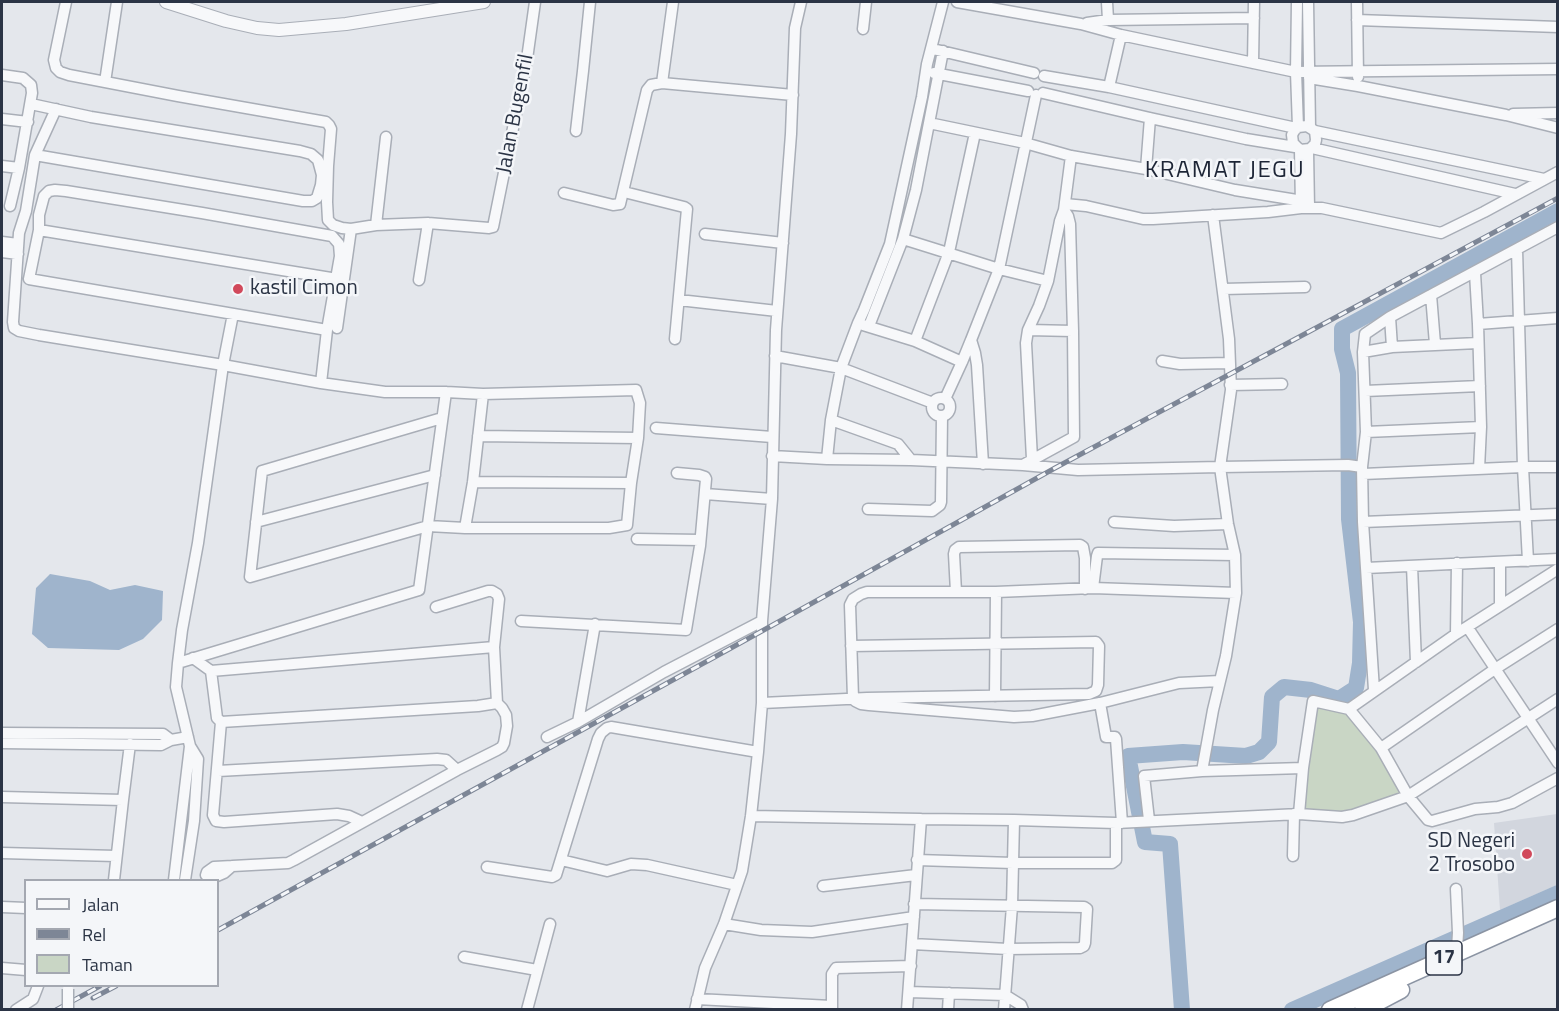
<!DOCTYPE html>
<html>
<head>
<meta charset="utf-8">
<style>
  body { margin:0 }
  #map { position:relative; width:1559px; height:1011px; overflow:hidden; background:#e4e7ec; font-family:"Titillium Web",sans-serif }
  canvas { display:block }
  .frame { position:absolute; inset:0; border:3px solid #2b3445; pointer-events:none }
  .legend { position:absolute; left:24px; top:879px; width:195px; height:108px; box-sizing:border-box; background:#f4f6f9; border:2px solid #a4a8b1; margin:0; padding:8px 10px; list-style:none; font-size:18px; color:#2b3445 }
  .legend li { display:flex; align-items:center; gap:12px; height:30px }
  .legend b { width:30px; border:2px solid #a4a8b1 }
</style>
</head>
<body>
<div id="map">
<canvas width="1559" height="1011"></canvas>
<div class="frame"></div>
<ul class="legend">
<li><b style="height:8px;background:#f7f8fa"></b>Jalan</li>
<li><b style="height:8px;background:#7d8696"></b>Rel</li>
<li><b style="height:16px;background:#c9d6c5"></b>Taman</li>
</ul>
</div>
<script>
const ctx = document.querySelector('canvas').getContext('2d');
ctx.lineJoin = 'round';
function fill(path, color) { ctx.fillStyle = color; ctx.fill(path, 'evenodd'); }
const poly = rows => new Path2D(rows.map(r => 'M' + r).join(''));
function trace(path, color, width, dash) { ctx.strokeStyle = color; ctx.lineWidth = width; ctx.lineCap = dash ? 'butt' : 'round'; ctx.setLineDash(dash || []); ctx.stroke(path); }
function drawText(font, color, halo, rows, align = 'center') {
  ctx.font = font + ' "Titillium Web",sans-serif'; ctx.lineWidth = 5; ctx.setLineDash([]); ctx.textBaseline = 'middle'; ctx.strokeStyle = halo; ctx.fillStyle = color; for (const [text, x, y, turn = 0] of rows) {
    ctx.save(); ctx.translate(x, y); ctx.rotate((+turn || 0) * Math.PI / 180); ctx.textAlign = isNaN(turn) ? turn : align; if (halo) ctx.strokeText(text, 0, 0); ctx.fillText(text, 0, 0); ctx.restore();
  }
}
fill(poly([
  [1557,814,1557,885,1500,910,1494,823]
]), '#d2d6de');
fill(poly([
  [1314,702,1349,710,1379,750,1406,795,1342,815,1301,813]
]), '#c9d6c5');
fill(poly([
  [50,574,90,581,110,590,135,585,163,591,162,620,143,639,119,650,48,648,32,634,36,588]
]), '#9fb4cc');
trace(poly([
  [1182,1010,1170,844,1145,842,1128,756,1183,752,1246,756,1259,752,1269,742,1272,697,1284,687,1311,690,1339,699,1356,688,1360,663,1361,622,1349,519,1348,373,1342,349,1342,329,1558,211],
  [1292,1010,1558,893]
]), '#9fb4cc', 16);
const minor = poly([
  [66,2,54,60,56,68,60,72,69,75,178,96,326,122,329,125,331,129,328,166,327,202,328,220,333,225,342,228,351,229,376,225,428,223,489,228,493,227,527,59,535,2],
  [957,2,1081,24,1121,35,1296,72,1558,69],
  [1107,2,1108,20],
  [1297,2,1296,72,1298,127],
  [1308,2,1310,127],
  [1357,2,1358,77],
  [1357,20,1558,27],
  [1087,23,1108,20,1254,18],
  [863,29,866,2],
  [937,50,1034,73],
  [1253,63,1254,2],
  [934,73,1028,91],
  [2,75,23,78,31,85,32,93,19,168,10,206],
  [1044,76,1109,87,1296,128],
  [1309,78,1358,86,1506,115,1558,128],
  [105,82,117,2],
  [662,83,673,2],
  [1109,87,1121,35],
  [1043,93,1150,118,1246,139,1295,147],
  [31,104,91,117,300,151,311,154,318,160,322,175,321,185,317,198,312,201,303,201,35,155],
  [56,109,35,155,26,211,19,233,13,322,14,328,19,331,39,335,223,365,321,383,327,330,340,256,339,244,332,236,202,213,66,191,55,190,49,191,44,196,39,215,39,230,29,279,327,330],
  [1513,114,1558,113],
  [2,119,28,122],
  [929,123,1025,143,1071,156,1146,169,1235,190,1309,202],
  [576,131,583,71,590,2],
  [1315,131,1316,140,1315,144,1310,149,1300,150,1293,143,1292,135,1294,131,1298,127,1307,126,1315,131,1544,179],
  [1312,148,1515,194],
  [1300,150,1301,207],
  [1308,150,1309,208],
  [2,166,19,168],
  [1146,169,1150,118],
  [624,192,684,207,687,209,675,339],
  [564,193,613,205,620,204,647,90,651,85,662,83,793,95],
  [1065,204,1086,206,1143,219,1153,219,1268,212,1301,208,1322,208,1441,233,1484,212,1558,172],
  [376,225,386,137],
  [39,230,337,279],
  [705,234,783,243],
  [903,239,999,269,1048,281],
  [2,242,18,244],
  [1517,249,1523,467,1528,561],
  [2,252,18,254],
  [1475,273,1478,324,1481,427,1479,469],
  [419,280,428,223],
  [1223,289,1305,287],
  [1431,295,1435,344],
  [679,300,777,311],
  [1390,317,1392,347],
  [1478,324,1558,318],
  [863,325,915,341,962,362],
  [869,326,903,239,916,190,943,51],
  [337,328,351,229],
  [1028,330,1073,331],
  [915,341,949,252,975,133],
  [1363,352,1392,347,1478,343],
  [775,356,841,368,933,403],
  [1162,361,1180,364,1230,363],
  [1230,385,1282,384],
  [1365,391,1480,386],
  '932 407a9 9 0 1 1 18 0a9 9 0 1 1-18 0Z',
  [945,399,962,362,971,340],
  [442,418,262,471,250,577,428,526,465,528,609,528,627,525,631,483,638,438,640,403,636,390,483,394,446,392],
  [831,420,898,444,911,460],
  [656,428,772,437],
  [1366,432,1481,427],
  [478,436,638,438],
  [772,456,827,459,911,460,1023,465,1074,437,1073,331,1070,224,1068,216,1064,210],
  [827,459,831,420,841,368,858,323,864,310,890,244,922,97,927,64,943,2],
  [1032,459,1026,343,1028,330,1039,306,1048,281,1060,221,1064,210,1071,156],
  [983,464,977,365,975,353,971,340,999,269,1036,95],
  [1023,465,1078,470,1220,467,1348,465,1362,467],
  [1363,474,1523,467,1558,467],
  [473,482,631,483],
  [705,494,772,499],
  [868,509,932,511,940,505,941,502,942,416],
  [256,522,435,475],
  [1114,522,1174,526,1228,524],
  [1363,522,1558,514],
  [465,528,473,482,483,394],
  [637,539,700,540],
  [1500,562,1500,605],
  [1412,566,1416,662],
  [1366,568,1558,559],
  [1093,588,1097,556,1098,553,1235,555],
  [956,592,954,554,955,550,959,547,1080,545,1083,547,1085,558,1085,589],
  [436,607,488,591,492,591,497,594,499,599,494,647,497,703],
  [521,621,686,630,700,546,706,479,705,477,699,475,677,473],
  [1468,628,1558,763],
  [1456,634,1457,563],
  [193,658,211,671,494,647],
  [178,663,419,590,446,392,385,392,321,383],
  [211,671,217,718,221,722],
  [1374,690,1363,522,1362,467,1366,432,1363,352,1365,334,1390,317,1558,227],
  [995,696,996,592],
  [853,698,850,605,853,599,861,594,867,592,996,592,1093,588,1236,593],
  [855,701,861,704,869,705,1014,717,1032,716,1100,703,1179,683,1220,681],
  [762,703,867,698,1089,694,1096,691,1098,685,1099,646,1096,642,851,646],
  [1100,703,1106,737,1115,737,1116,739,1122,823],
  [1349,709,1456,634,1558,569],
  [578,722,595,624],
  [2,733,163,734,171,740],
  [547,737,578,722,664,672,762,621],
  [2,743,161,745,171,740,188,737],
  [1381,748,1495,669,1558,629],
  [218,771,437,759,446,760,457,770],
  [1202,771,1213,710,1226,656,1236,593,1235,555,1228,524,1220,467,1231,390,1229,339,1213,215],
  [2,797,123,800],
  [1299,814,1303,768,1313,701,1349,709,1381,748,1408,796,1428,820,1432,821,1475,809,1498,807,1512,803,1558,778],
  [751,816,921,819],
  [1149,820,1144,776,1202,771,1303,768],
  [2,853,116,856],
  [1293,856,1294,814],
  [561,860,607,871,631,864,647,865,737,885],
  [917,860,1013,863,1112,863,1116,860,1116,823],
  [232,866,224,873,210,879,206,875,207,872,214,867,288,863,294,860,457,770,497,750,502,747,504,743,507,726,506,715,502,708,497,703,478,706,221,722,213,815,216,821,224,822,337,814,349,816,362,822],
  [487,867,552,877,556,875,598,739,601,733,607,728,611,727,758,752],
  [114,880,123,800,130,744],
  [174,880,190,746],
  [185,880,194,821,198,759,190,746,176,687,178,663,182,630,198,543,223,365,233,314],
  [823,886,916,875],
  [1456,889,1458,933,1456,965],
  [2,907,26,908],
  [724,924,761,930,812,932,914,917],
  [912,944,1008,949,1080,948,1084,946,1085,943,1087,909,1084,907,914,904],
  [464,957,537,970],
  [2,968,26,970],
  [909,992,1005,995,1021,1005,1023,1010],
  [697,999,831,1006],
  [16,1010,33,999,38,986],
  [527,1010,550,924],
  [695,1010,705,968,724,924,742,871,751,816,758,752,762,703,762,621,772,499,776,330,791,134,795,28,801,2],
  [832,1010,832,974,836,968,911,966],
  [907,1010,921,819,1014,820],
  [948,1010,949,993],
  [1004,1010,1012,906,1014,820,1116,823,1299,814,1342,817,1353,815,1408,796,1558,699]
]);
const tertiary = poly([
  [166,2,226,21,257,28,279,30,346,24,484,2]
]);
const trunk = poly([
  [1330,1010,1558,908],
  [1363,1010,1401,990]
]);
trace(minor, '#a9aeb7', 13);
trace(tertiary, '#a9aeb7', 14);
trace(trunk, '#8b94a3', 19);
trace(minor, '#f7f8fa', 10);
trace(tertiary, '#f7f8fa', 12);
trace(trunk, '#fff', 16);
const rail = poly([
  [218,930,762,631,1055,468,1558,198],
  [93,998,116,986],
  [56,1010,100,986]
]);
trace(rail, '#7d8696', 5);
trace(rail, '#f4f6f9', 3, [9]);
const minorBridge = poly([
  [68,989,68,1010]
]);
trace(minorBridge, '#a9aeb7', 13, []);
trace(minorBridge, '#f7f8fa', 10);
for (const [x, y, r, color] of [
  [238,289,6,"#d1495b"],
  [1527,854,6,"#d1495b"]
]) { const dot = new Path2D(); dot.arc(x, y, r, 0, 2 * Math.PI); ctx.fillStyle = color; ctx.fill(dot); trace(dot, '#f4f6f9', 2); }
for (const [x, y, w] of [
  [1444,958,36]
]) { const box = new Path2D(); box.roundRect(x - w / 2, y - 17, w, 34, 4.5); ctx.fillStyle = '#f4f6f9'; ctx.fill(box); trace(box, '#2b3445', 1.5); }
drawText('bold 20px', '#2b3445', null, [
  ["17",1444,958]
]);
drawText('21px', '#2b3445', '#f4f6f9', [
  ["Jalan Bugenfil",516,114,-79]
]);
drawText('21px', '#2b3445', '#f4f6f9', [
  ["kastil Cimon",250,289],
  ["SD Negeri",1515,842,"right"],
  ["2 Trosobo",1515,866,"right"]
], 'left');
ctx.letterSpacing = '1.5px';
drawText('24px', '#1d2536', '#f4f6f9', [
  ["KRAMAT JEGU",1225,171]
]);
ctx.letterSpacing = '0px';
</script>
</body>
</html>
